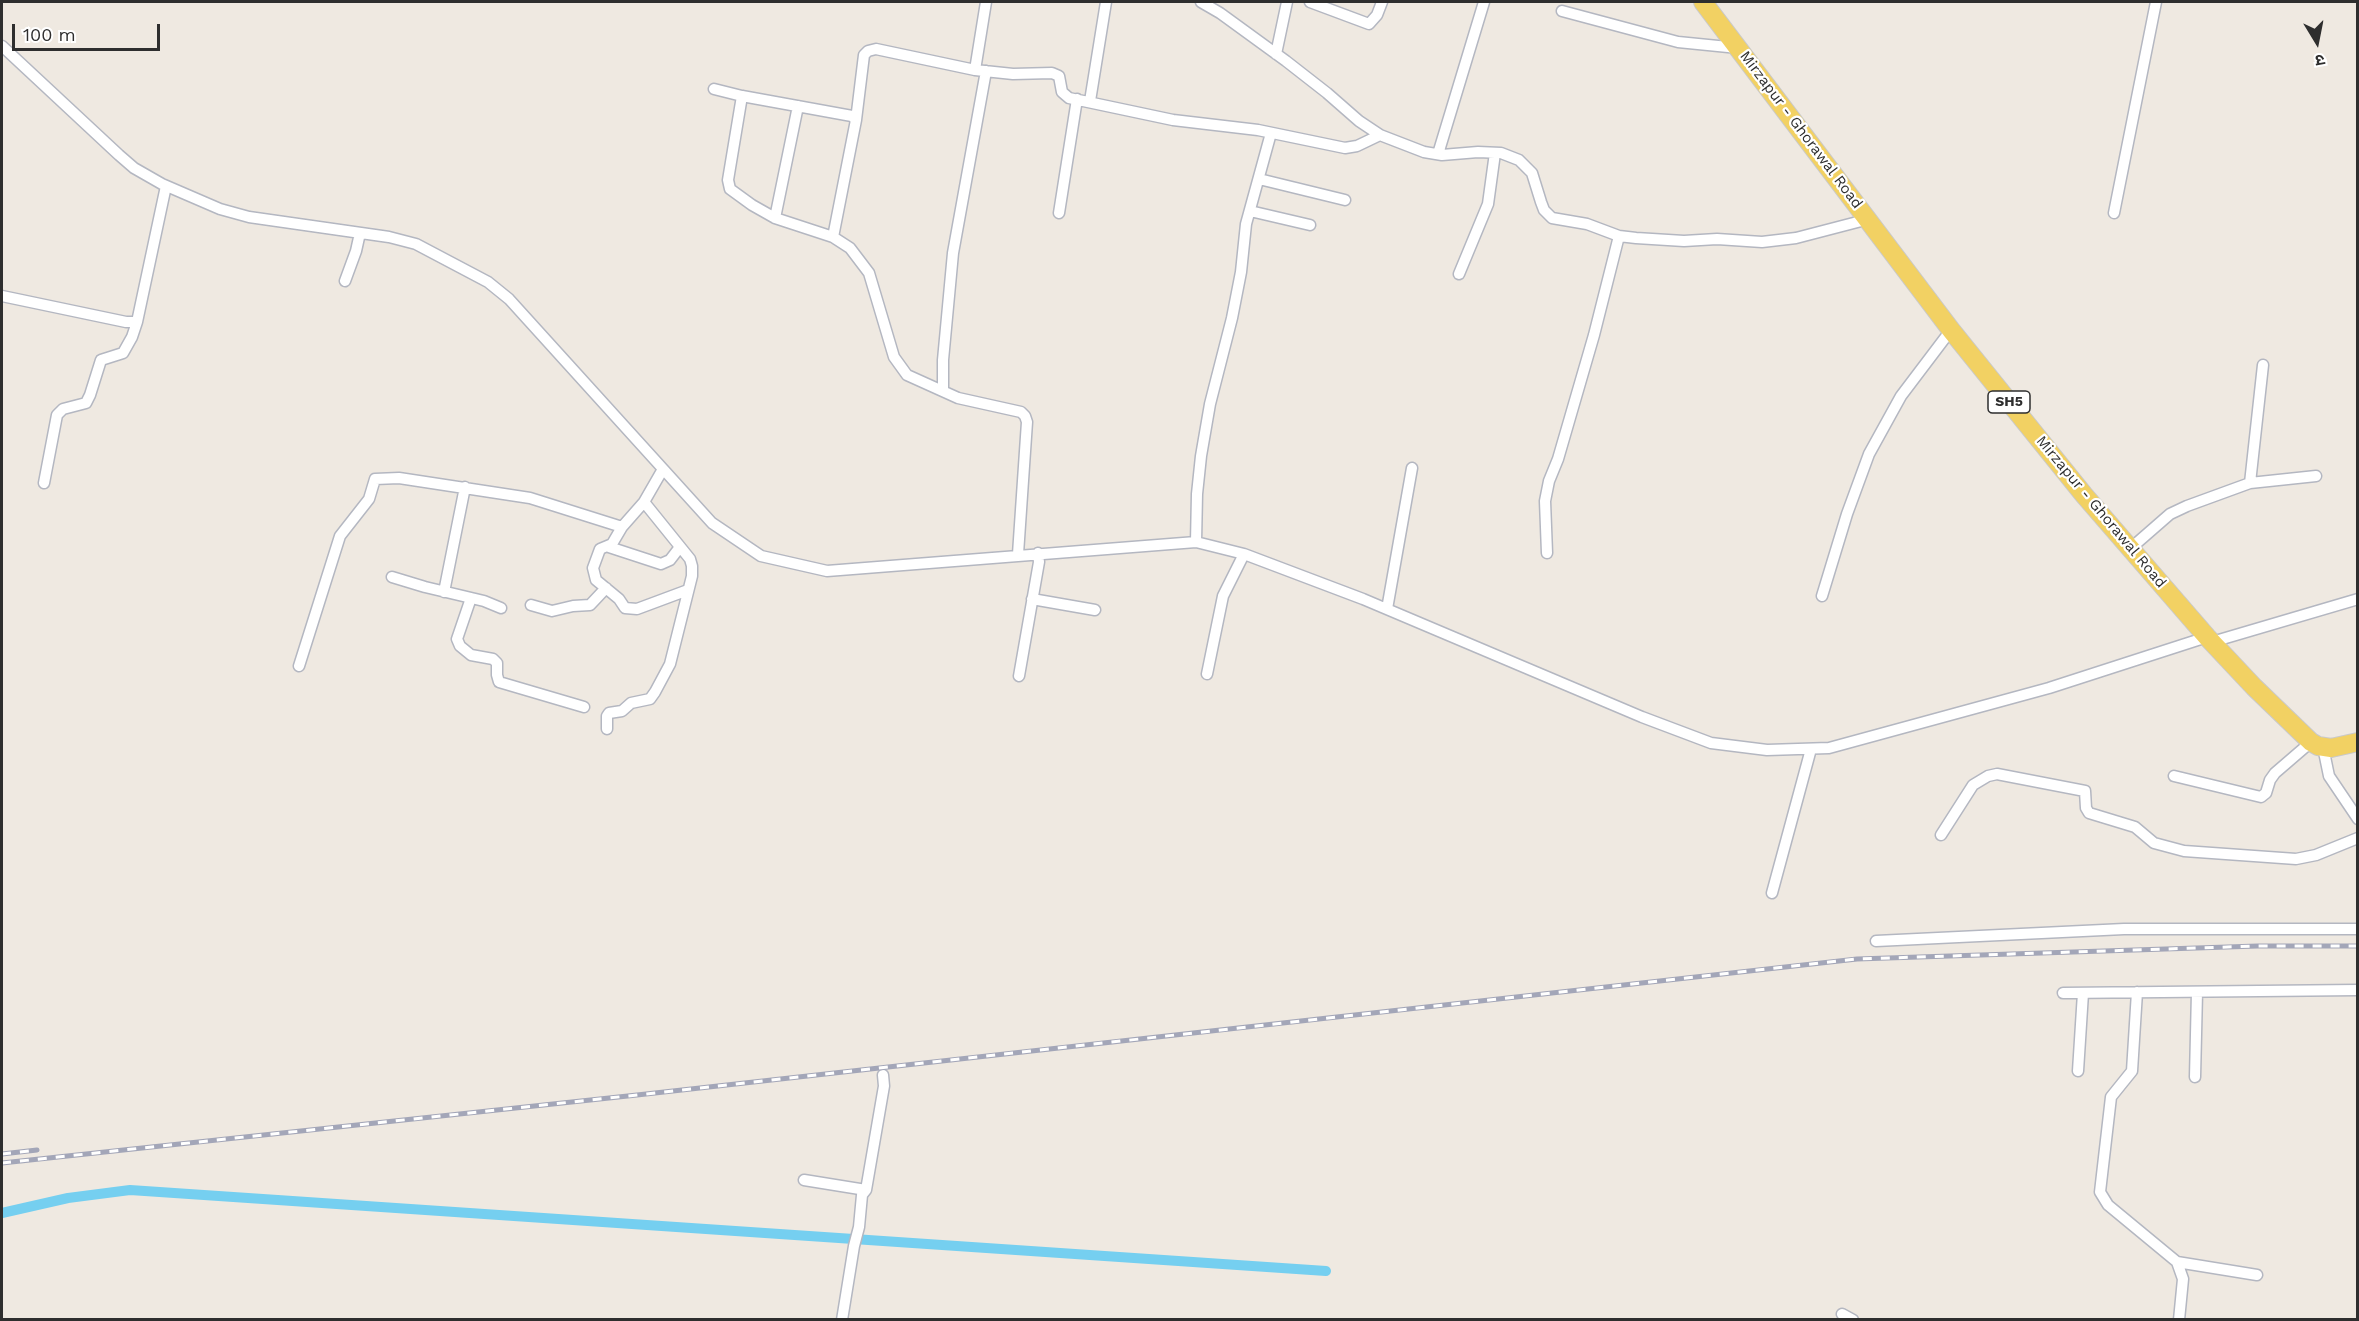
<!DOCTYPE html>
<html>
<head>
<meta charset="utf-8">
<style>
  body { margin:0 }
  #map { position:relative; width:2359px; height:1321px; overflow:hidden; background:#efe9e1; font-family:"Work Sans","Noto Sans Devanagari",sans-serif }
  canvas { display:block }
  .frame { position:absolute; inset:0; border:3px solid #2e2e2e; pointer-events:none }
  .north { position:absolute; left:2287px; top:12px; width:60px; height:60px; -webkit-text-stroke:4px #fff; paint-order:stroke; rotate:170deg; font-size:16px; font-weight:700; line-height:24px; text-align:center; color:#2e2e2e }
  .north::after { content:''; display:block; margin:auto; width:21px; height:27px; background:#2e2e2e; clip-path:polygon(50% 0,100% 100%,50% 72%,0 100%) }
  .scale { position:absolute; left:12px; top:24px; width:148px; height:27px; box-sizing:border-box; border:3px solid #2e2e2e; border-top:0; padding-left:8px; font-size:18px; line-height:21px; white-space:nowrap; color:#2e2e2e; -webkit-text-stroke:4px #fff; paint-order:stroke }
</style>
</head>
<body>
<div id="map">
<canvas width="2359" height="1321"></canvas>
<div class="frame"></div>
<div class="north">उ</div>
<div class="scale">100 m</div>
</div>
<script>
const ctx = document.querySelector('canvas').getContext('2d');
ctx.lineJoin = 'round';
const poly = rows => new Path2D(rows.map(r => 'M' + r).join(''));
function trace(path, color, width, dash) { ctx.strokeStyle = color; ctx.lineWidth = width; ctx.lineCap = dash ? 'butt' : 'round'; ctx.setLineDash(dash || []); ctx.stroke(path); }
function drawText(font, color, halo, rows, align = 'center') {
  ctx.font = font + ' "Work Sans",sans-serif'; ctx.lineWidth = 4.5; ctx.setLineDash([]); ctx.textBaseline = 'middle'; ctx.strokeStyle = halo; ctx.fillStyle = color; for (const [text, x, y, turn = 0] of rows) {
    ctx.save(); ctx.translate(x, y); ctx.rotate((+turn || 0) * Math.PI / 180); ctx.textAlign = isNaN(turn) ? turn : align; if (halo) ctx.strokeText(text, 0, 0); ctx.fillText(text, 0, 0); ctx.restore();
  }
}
trace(poly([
  [2,1213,68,1198,130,1190,1326,1271]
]), '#75cff0', 10);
const minor = poly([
  [1201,2,1220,13,1286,61,1327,93,1359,121,1380,135,1424,152,1442,155,1478,152,1501,153,1519,160,1532,173,1541,202,1544,210,1552,218,1587,224,1619,236,1636,238,1684,241,1717,239,1762,242,1796,238,1869,219],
  [1310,2,1369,24,1377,15,1382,2],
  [1562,11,1678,42,1738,48],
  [2,46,119,155,134,168,162,184,220,209,249,217,389,237,416,244,488,282,509,299,712,523,761,556,827,571,1196,542,1244,554,1363,599,1642,717,1711,743,1767,750,1829,748,2049,688,2207,637],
  [1276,54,1287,2],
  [975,70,986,2],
  [714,89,742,96,852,116,856,120,833,237],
  [742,96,728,180,730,189,752,205,775,218,833,237,850,248,869,273,894,357,907,375,958,398,1021,412,1025,416,1027,422,1018,554],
  [1090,101,1106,2],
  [856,120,864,55,868,51,876,49,975,70,1013,74,1052,73,1059,76,1062,92,1069,98,1173,120,1258,130,1345,148,1357,146,1380,135],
  [1438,154,1484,2],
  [1259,179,1345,200],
  [1250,211,1310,225],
  [1059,213,1077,99],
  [2114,213,2156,2],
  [775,218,798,106],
  [1459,274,1488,204,1495,153],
  [345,281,356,251,360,233],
  [2,296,126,322,137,322,166,186],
  [943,391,943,360,953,253,986,71],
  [44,483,57,415,63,409,86,403,90,395,101,360,123,353,132,337,137,322],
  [2250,483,2263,365],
  [622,527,612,544,600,549,593,568,596,580,619,599,625,608,637,609,688,590],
  [1196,542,1197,494,1201,456,1210,404,1232,318,1241,272,1246,224,1271,133],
  [609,547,661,564,670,560,680,547],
  [2131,548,2170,514,2187,506,2250,483,2316,476],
  [1547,553,1545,501,1549,481,1558,459,1594,335,1619,236],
  [392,577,425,587,484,601,501,608],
  [444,592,465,487],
  [1822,596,1847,514,1869,454,1901,396,1951,330],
  [471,598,457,639,460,646,471,655,493,659,497,663,497,675,499,682,584,707],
  [1032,599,1095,610],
  [531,605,552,611,573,606,590,605,606,588],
  [1387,609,1412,468],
  [2212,642,2358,599],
  [299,666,340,536,369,499,375,479,399,478,530,498,622,527,644,502,663,469],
  [1207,674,1223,596,1244,554],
  [1019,676,1039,562,1038,553],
  [607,729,607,716,609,713,622,711,631,703,650,699,655,692,670,664,692,576,692,566,690,559,644,502],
  [2323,747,2329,776,2358,819],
  [2174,776,2261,797,2266,793,2270,780,2275,773,2311,742],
  [1941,835,1973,785,1988,776,1997,774,2085,791,2086,808,2089,813,2135,827,2154,843,2184,851,2296,859,2316,855,2358,838],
  [1772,893,1811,749],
  [1876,941,2124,929,2358,929],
  [2137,992,2132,1071,2111,1097,2100,1192,2108,1205,2177,1262,2183,1279,2179,1320],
  [2063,993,2358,990],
  [2078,1071,2083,993],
  [2195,1077,2197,992],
  [804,1180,866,1190],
  [2177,1262,2257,1275],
  [1842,1314,1853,1320],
  [842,1320,854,1246,859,1227,862,1195,866,1190,884,1086,883,1075]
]);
const primary = poly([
  [1703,2,1951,330,2084,495,2207,637,2254,687,2311,742,2318,746,2331,748,2358,742]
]);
trace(minor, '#b4b7c1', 13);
trace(primary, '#c9c9c9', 20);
trace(minor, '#fff', 10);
trace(primary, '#f2d163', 18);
const rail = poly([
  [2,1154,37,1150],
  [2,1163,637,1095,1857,959,2258,946,2358,946]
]);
trace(rail, '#a3a6b8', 5);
trace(rail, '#fff', 3, [9]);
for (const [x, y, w] of [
  [2009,402,42]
]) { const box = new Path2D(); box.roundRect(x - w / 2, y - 11, w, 22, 4.5); ctx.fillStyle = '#fff'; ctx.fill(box); trace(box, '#2e2e2e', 1.5); }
drawText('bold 14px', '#2e2e2e', null, [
  ["SH5",2009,402]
]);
drawText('15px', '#2e2e2e', '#fff', [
  ["Mirzapur - Ghorawal Road",1801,130,53],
  ["Mirzapur - Ghorawal Road",2101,512,50]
]);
</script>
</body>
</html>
